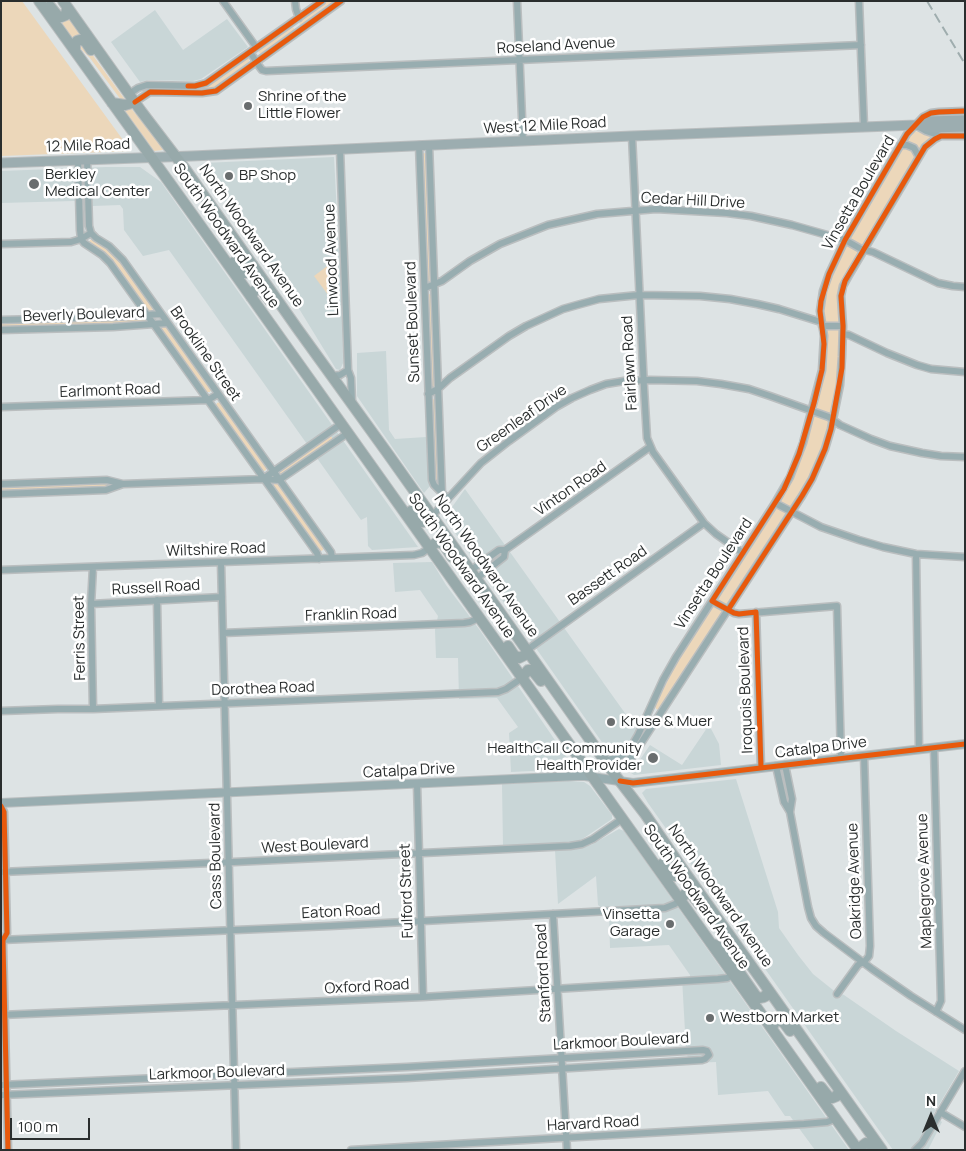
<!DOCTYPE html>
<html>
<head>
<meta charset="utf-8">
<style>
  body { margin:0 }
  #map { position:relative; width:966px; height:1151px; overflow:hidden; background:#dde3e4; font-family:Manrope,sans-serif }
  canvas { display:block }
  .frame { position:absolute; inset:0; border:2px solid #2a2e2e; pointer-events:none }
  .north { position:absolute; left:906px; top:1091px; width:50px; height:50px; -webkit-text-stroke:4px #fff; paint-order:stroke; rotate:0deg; font-size:14px; font-weight:700; line-height:20px; text-align:center; color:#2a2e2e }
  .north::after { content:''; display:block; margin:auto; width:18px; height:22px; background:#2a2e2e; clip-path:polygon(50% 0,100% 100%,50% 72%,0 100%) }
  .scale { position:absolute; left:10px; top:1118px; width:80px; height:22px; box-sizing:border-box; border:2px solid #2a2e2e; border-top:0; padding-left:6px; font-size:15px; line-height:18px; white-space:nowrap; color:#2a2e2e; -webkit-text-stroke:4px #fff; paint-order:stroke }
</style>
</head>
<body>
<div id="map">
<canvas width="966" height="1151"></canvas>
<div class="frame"></div>
<div class="north">N</div>
<div class="scale">100 m</div>
</div>
<script>
const ctx = document.querySelector('canvas').getContext('2d');
ctx.lineJoin = 'round';
function fill(path, color) { ctx.fillStyle = color; ctx.fill(path, 'evenodd'); }
const poly = rows => new Path2D(rows.map(r => 'M' + r).join(''));
function trace(path, color, width, dash) { ctx.strokeStyle = color; ctx.lineWidth = width; ctx.lineCap = dash ? 'butt' : 'round'; ctx.setLineDash(dash || []); ctx.stroke(path); }
function drawText(font, color, halo, rows, align = 'center') {
  ctx.font = font + ' Manrope,sans-serif'; ctx.lineWidth = 5; ctx.setLineDash([]); ctx.textBaseline = 'middle'; ctx.strokeStyle = halo; ctx.fillStyle = color; for (const [text, x, y, turn = 0] of rows) {
    ctx.save(); ctx.translate(x, y); ctx.rotate((+turn || 0) * Math.PI / 180); ctx.textAlign = isNaN(turn) ? turn : align; if (halo) ctx.strokeText(text, 0, 0); ctx.fillText(text, 0, 0); ctx.restore();
  }
}
fill(poly([
  [155,10,183,50,227,19,248,47,201,79,193,81,148,80,140,82,111,42],
  [334,157,342,311,343,363,340,370,336,369,282,281,200,165,204,163],
  [106,167,140,167,161,182,418,547,372,550,368,546,367,517,361,520,169,250,143,256,124,230,123,209,120,205,93,206,74,201,1,203,1,171],
  [386,351,389,430,395,439,426,437,430,486,424,493,357,396,357,353],
  [465,489,637,730,632,740,622,750,614,755,611,755,446,520,447,514],
  [432,562,446,585,479,629,574,768,570,769,511,772,509,733,518,727,497,698,459,699,458,658,436,658,435,630,438,616,420,590,395,592,393,563],
  [709,725,719,744,721,765,634,775,631,773,650,745,682,765],
  [736,779,778,912,779,928,798,955,813,974,833,990,844,995,896,1031,959,1071,933,1115,942,1122,928,1150,893,1150,648,803,642,793,646,789],
  [569,781,584,782,590,786,612,815,612,819,578,842,503,846,502,784],
  [619,829,624,831,849,1150,815,1150,790,1116,785,1116,768,1091,718,1095,716,1062,689,1063,686,1049,682,978,689,978,690,976,690,975,669,945,610,948,609,914,598,905,596,876,558,904,555,850,577,849,591,845]
]), '#c9d6d7');
fill(poly([
  [1,1,22,1,131,151,1,156],
  [326,1,337,1,301,26,300,25,299,22,300,20],
  [69,19,70,19,81,34,74,38,72,38,62,23],
  [292,27,294,28,295,31,283,40,263,53,260,53,259,52,258,49],
  [80,43,84,43,126,101,121,100,90,58,79,47],
  [247,57,249,59,249,63,215,87,205,90,195,89,205,87],
  [129,106,157,139,163,150,154,151,123,108],
  [914,131,934,135,934,136,929,139,919,150,906,142],
  [905,148,911,149,915,154,915,157,862,247,851,241,851,236,900,151],
  [425,153,427,155,431,281,430,282,427,281,422,154],
  [93,239,115,254,153,307,152,311,148,311,89,243,90,240],
  [847,244,859,251,859,253,844,279,840,322,838,324,825,323,824,320,823,312,825,294,832,274],
  [334,261,337,307,314,276],
  [429,294,432,295,435,387,434,387,431,386,427,297],
  [144,318,146,320,145,323,1,328,1,323],
  [163,326,166,326,168,328,210,387,211,390,210,392,205,392,161,331],
  [829,328,839,329,841,331,839,372,833,411,829,414,816,411,815,409,824,374,825,331],
  [433,399,436,400,439,483,438,484,435,481,431,402],
  [220,402,222,403,266,466,267,468,265,471,260,470,216,408,216,405,217,403],
  [815,415,828,419,830,423,823,446,814,469,805,487,791,508,789,508,781,504,780,500,789,484,800,462,807,440,813,417],
  [330,436,332,437,332,441,283,476,279,476,278,472],
  [108,483,112,485,110,487,1,491,1,486],
  [277,483,279,484,324,546,323,550,321,551,319,551,273,488,274,484],
  [776,507,778,507,786,512,787,515,728,604,726,605,719,601,718,598],
  [713,606,720,609,723,613,660,710,656,709,655,706,679,658,712,607]
]), '#ecd7ba');
const minor = poly([
  [223,1,256,47],
  [295,1,296,9,299,18],
  [517,1,523,141],
  [859,1,864,127],
  [250,52,259,66,262,70,266,71,861,45],
  [129,94,138,88,147,85,195,86,206,83,322,1],
  [135,102,150,92,202,93,216,91,341,1],
  [919,127,926,131,941,136],
  [632,136,644,388,647,438,653,452,704,523,716,534,743,553],
  [419,145,432,480,434,485,448,499],
  [429,145,442,494],
  [900,145,907,145,914,148,919,157],
  [340,149,348,370,351,378,352,402],
  [87,159,89,226,91,233,96,238,109,246,123,260,331,552,332,558],
  [78,160,80,230,81,239,84,243,102,255,110,263,317,553,319,559],
  [1,244,71,242,81,239,91,233],
  [425,288,442,281,470,261,500,244,548,225,597,214,656,209,727,213,751,216,792,225,845,240,861,249,873,252,938,283,953,286,965,287],
  [1,320,113,317,161,314],
  [822,326,843,326],
  [1,330,113,327,167,323],
  [843,334,849,335,887,353,917,365,931,369,965,372],
  [332,376,340,375,348,370],
  [428,394,438,389,450,378,509,336,526,326,563,309,577,305,599,299,639,295,700,296,730,299,757,304,779,309,821,322],
  [1,407,208,400,218,394],
  [263,479,341,424],
  [1,484,107,480,123,484],
  [1,494,106,490,123,484,263,479,279,480,348,433],
  [775,503,821,527,859,540,883,547,916,554,965,557],
  [432,516,481,463,509,441,556,407,572,398,590,390,606,384,624,381,650,380,697,381,721,384,749,389,770,396,829,417,840,425,871,439,890,446,922,453,941,456,965,457],
  [916,554,919,749],
  [221,562,236,1150],
  [93,567,91,604,93,709],
  [1,570,414,555,422,553,429,548],
  [470,571,499,550,505,550,650,447],
  [476,579,504,557,505,550],
  [157,600,159,706],
  [712,601,734,613,739,614,837,606,841,758],
  [91,604,222,597],
  [756,612,761,768],
  [223,633,464,623,470,622,479,618],
  [527,650,704,523],
  [1,711,58,709,93,709,498,692,506,689,522,678],
  [934,748,941,1001,936,1012],
  [605,761,619,757,626,753,631,747,638,735,663,680,676,657,775,503,790,477,803,443,822,370,824,336,820,311,823,291,829,274,845,240,894,156,907,134,923,117,931,113,939,112,965,111],
  [785,765,792,799,790,812,808,907,811,918,816,926,824,933,872,969,911,996,965,1030],
  [776,766,784,802,790,812],
  [612,771,632,757,802,496,812,479,825,449,831,429,840,385,842,357,843,326,841,296,843,286,848,277,925,147,935,139,941,136,965,136],
  [417,784,423,997],
  [1,806,4,812,7,933,3,940,3,945,8,1150],
  [1,872,234,862,570,846,582,844,593,839,622,819],
  [553,914,567,1150],
  [1,940,330,926,665,908,675,904,680,900],
  [837,994,858,965,865,961,869,956,870,946,864,756],
  [1,1015,423,997,718,979,727,978,733,975],
  [1,1085,407,1067,703,1050,707,1051,709,1055,705,1059,702,1060,407,1078,1,1095],
  [940,1112,965,1127],
  [351,1150,804,1124,827,1122,835,1119],
  [915,1150,922,1143,965,1071]
]);
const tertiary = poly([
  [1,803,577,776,585,776,633,783,965,744]
]);
const secondary = poly([
  [919,124,927,121,965,120],
  [1,163,192,156,632,136,864,127,916,125,931,128,965,127]
]);
const primary = poly([
  [39,1,195,218,858,1150],
  [63,1,141,111,186,170,297,328,388,454,432,516,612,771,645,814,682,868,882,1150],
  [50,6,58,16,61,17,66,15,67,8],
  [75,51,75,44,77,41,80,40,85,41,91,50],
  [112,103,125,105,135,102],
  [234,262,239,270,244,273,249,272,253,265],
  [251,297,254,291,258,289,261,289,271,302],
  [411,511,418,521,422,522,428,521,432,516],
  [429,548,437,542,439,542,444,545,452,557],
  [508,646,514,655,519,658,525,655,527,650],
  [522,678,528,670,532,670,541,681],
  [662,864,669,873,675,876,680,874,682,868],
  [680,900,685,894,690,893,692,895,700,905],
  [713,944,724,950,756,996,759,998,764,997,766,996,768,990],
  [772,1029,774,1023,779,1020,784,1023,790,1031],
  [821,1087,829,1097,832,1098,837,1096,839,1090],
  [861,1150,862,1146,866,1143,873,1146,877,1150]
]);
trace(minor, '#babebf', 9);
trace(tertiary, '#babebf', 10);
trace(secondary, '#babebf', 11);
trace(primary, '#babebf', 12);
trace(minor, '#98adb0', 6);
trace(tertiary, '#98adb0', 8);
trace(secondary, '#9cadb0', 9);
trace(primary, '#97a9aa', 10);
trace(poly([
  [927,1,965,64]
]), '#9fadae', 2, [10, 5]);
trace(poly([
  [188,86,195,86,206,83,322,1],
  [135,102,150,92,202,93,216,91,341,1],
  [728,610,802,496,812,479,825,449,831,429,842,368,843,326,841,296,845,281,925,147,935,139,941,136,965,136],
  [761,768,756,612,739,614,734,613,712,601,784,489,799,454,814,403,822,370,824,344,820,311,821,301,829,274,845,240,894,156,907,134,923,117,931,113,939,112,965,111],
  [620,781,633,783,965,744],
  [1,806,4,812,7,933,3,940,3,945,8,1150]
]), '#e8590c', 5);
for (const [x, y, r, color] of [
  [248,106,5,"#696d6e"],
  [229,176,5,"#696d6e"],
  [34,184,6,"#696d6e"],
  [611,722,5,"#696d6e"],
  [653,758,6,"#696d6e"],
  [670,924,5,"#696d6e"],
  [710,1018,5,"#696d6e"]
]) { const dot = new Path2D(); dot.arc(x, y, r, 0, 2 * Math.PI); ctx.fillStyle = color; ctx.fill(dot); trace(dot, '#fff', 2); }
drawText('15px', '#2a2e2e', '#fff', [
  ["Roseland Avenue",556,46,-3],
  ["West 12 Mile Road",545,126,-3],
  ["12 Mile Road",88,146,-2],
  ["Vinsetta Boulevard",859,193,-60],
  ["Cedar Hill Drive",693,201,3],
  ["South Woodward Avenue",226,236,55],
  ["North Woodward Avenue",251,236,55],
  ["Linwood Avenue",332,260,-92],
  ["Beverly Boulevard",84,315,-2],
  ["Sunset Boulevard",413,322,-92],
  ["Brookline Street",205,354,55],
  ["Fairlawn Road",630,363,-93],
  ["Earlmont Road",110,391,-2],
  ["Greenleaf Drive",522,419,-35],
  ["Vinton Road",571,489,-35],
  ["Wiltshire Road",216,550,-2],
  ["South Woodward Avenue",461,566,55],
  ["North Woodward Avenue",486,566,55],
  ["Vinsetta Boulevard",714,574,-57],
  ["Bassett Road",608,576,-35],
  ["Russell Road",156,588,-3],
  ["Franklin Road",351,615,-2],
  ["Ferris Street",80,638,-91],
  ["Dorothea Road",263,689,-2],
  ["Iroquois Boulevard",746,690,-92],
  ["Catalpa Drive",821,748,-7],
  ["Catalpa Drive",409,771,-3],
  ["West Boulevard",315,846,-3],
  ["Cass Boulevard",216,856,-91],
  ["Oakridge Avenue",855,881,-92],
  ["Maplegrove Avenue",925,881,-92],
  ["Fulford Street",407,891,-92],
  ["North Woodward Avenue",720,896,55],
  ["South Woodward Avenue",696,897,55],
  ["Eaton Road",341,912,-3],
  ["Stanford Road",544,973,-93],
  ["Oxford Road",367,987,-3],
  ["Larkmoor Boulevard",621,1042,-3],
  ["Larkmoor Boulevard",217,1073,-2],
  ["Harvard Road",593,1124,-3]
]);
drawText('15px', '#2a2e2e', '#fff', [
  ["Shrine of the",258,97],
  ["Little Flower",258,114],
  ["Berkley",45,175],
  ["Medical Center",45,192],
  ["BP Shop",239,176],
  ["Kruse & Muer",621,722],
  ["HealthCall Community",642,749,"right"],
  ["Health Provider",642,766,"right"],
  ["Vinsetta",660,915,"right"],
  ["Garage",660,932,"right"],
  ["Westborn Market",720,1018]
], 'left');
</script>
</body>
</html>
